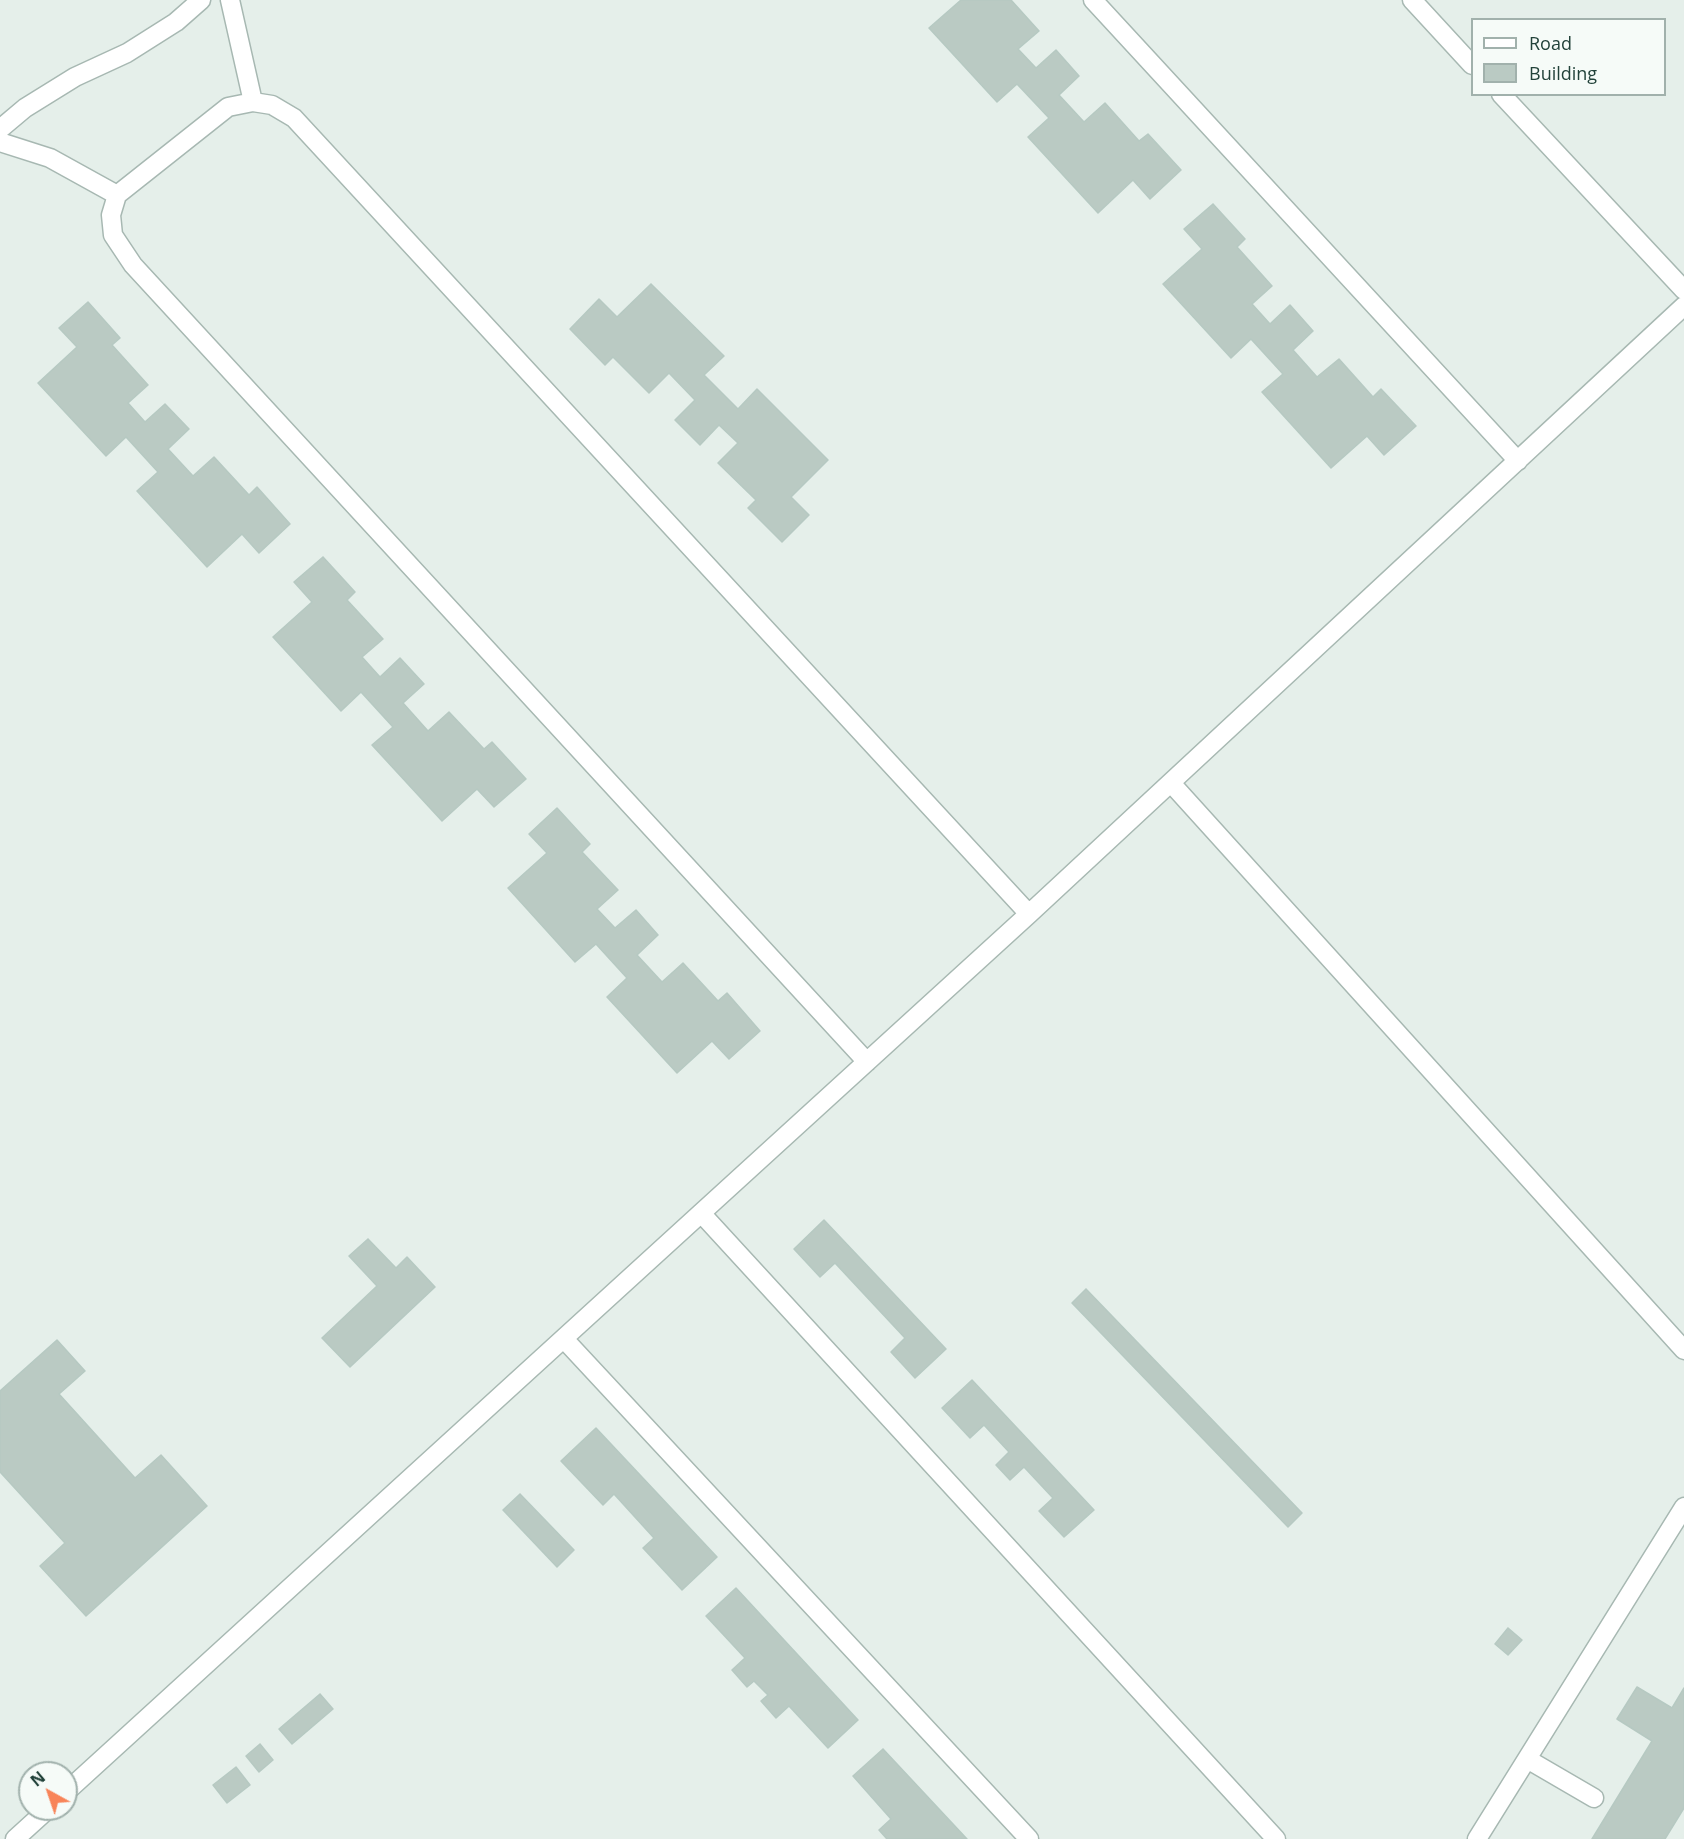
<!DOCTYPE html>
<html>
<head>
<meta charset="utf-8">
<style>
  body { margin:0 }
  #map { position:relative; width:1684px; height:1839px; overflow:hidden; background:#e5efea; font-family:"Open Sans",sans-serif }
  canvas { display:block }
  .legend { position:absolute; left:1471px; top:18px; width:195px; height:78px; box-sizing:border-box; background:#f6fbf8; border:2px solid #a1b1ac; margin:0; padding:8px 10px; list-style:none; font-size:18px; color:#22423a }
  .legend li { display:flex; align-items:center; gap:12px; height:30px }
  .legend b { width:30px; border:2px solid #a1b1ac }
  .north { position:absolute; left:18px; top:1761px; width:60px; height:60px; box-sizing:border-box; background:#f6fbf8; border:2px solid #a1b1ac; border-radius:50%; rotate:320deg; font-size:16px; font-weight:700; line-height:24px; text-align:center; color:#22423a }
  .north::after { content:''; display:block; margin:auto; width:21px; height:27px; background:#f88459; clip-path:polygon(50% 0,100% 100%,50% 72%,0 100%) }
</style>
</head>
<body>
<div id="map">
<canvas width="1684" height="1839"></canvas>
<ul class="legend">
<li><b style="height:8px;background:#fff"></b>Road</li>
<li><b style="height:16px;background:#bacac3"></b>Building</li>
</ul>
<div class="north">N</div>
</div>
<script>
const ctx = document.querySelector('canvas').getContext('2d');
ctx.lineJoin = 'round';
function fill(path, color) { ctx.fillStyle = color; ctx.fill(path, 'evenodd'); }
const poly = rows => new Path2D(rows.map(r => 'M' + r).join(''));
function trace(path, color, width, dash) { ctx.strokeStyle = color; ctx.lineWidth = width; ctx.lineCap = dash ? 'butt' : 'round'; ctx.setLineDash(dash || []); ctx.stroke(path); }
const building = poly([
  [961,0,1011,0,1039,31,1018,49,1036,68,1056,50,1079,76,1059,95,1084,122,1105,103,1139,141,1148,134,1181,170,1150,199,1133,180,1098,213,1028,137,1049,118,1017,84,997,102,929,28,961,0],
  [1213,204,1245,239,1237,247,1272,286,1252,304,1270,324,1290,305,1313,331,1293,350,1317,377,1339,359,1373,397,1381,389,1416,426,1384,455,1367,436,1331,468,1262,392,1283,374,1251,339,1231,358,1163,284,1202,249,1184,229,1213,204],
  [651,284,724,356,704,375,738,409,757,389,828,460,791,497,809,515,782,542,748,508,756,500,718,463,738,443,719,425,700,445,675,420,695,400,669,373,649,393,613,357,605,365,570,329,599,299,617,317,651,284],
  [88,302,120,338,112,345,148,385,128,403,145,422,165,404,189,429,168,449,193,476,214,457,249,495,257,487,290,524,259,553,242,534,207,567,137,491,158,472,126,437,106,456,38,383,77,347,59,328,88,302],
  [323,557,355,592,347,600,383,639,362,657,380,677,400,658,424,684,403,703,428,731,449,712,484,749,492,742,526,779,494,807,477,789,442,821,372,745,393,727,361,692,341,711,273,637,312,602,294,582,323,557],
  [557,808,590,844,582,852,618,890,597,909,615,928,636,910,658,935,637,955,662,982,683,963,718,1001,727,993,760,1031,729,1059,712,1041,677,1073,607,997,627,978,596,944,575,962,508,888,547,853,529,834,557,808],
  [824,1220,946,1349,915,1378,891,1352,905,1338,835,1263,820,1277,794,1249,824,1220],
  [368,1239,396,1268,407,1257,435,1287,350,1367,322,1338,377,1286,349,1256,368,1239],
  [1086,1289,1302,1513,1288,1527,1072,1303,1086,1289],
  [57,1340,85,1371,59,1394,135,1478,161,1455,207,1506,86,1616,40,1566,65,1543,0,1472,0,1391,57,1340],
  [972,1380,1094,1510,1064,1537,1039,1511,1053,1498,1024,1467,1010,1480,996,1465,1009,1452,984,1425,970,1438,942,1408,972,1380],
  [596,1428,717,1557,682,1590,643,1548,654,1538,614,1494,603,1505,561,1461,596,1428],
  [520,1494,574,1550,557,1567,503,1510,520,1494],
  [736,1588,858,1720,828,1748,789,1706,776,1718,761,1701,768,1695,754,1681,747,1687,732,1670,745,1658,706,1616,736,1588],
  [1508,1628,1522,1640,1508,1655,1495,1644,1508,1628],
  [1637,1687,1672,1708,1684,1688,1684,1808,1665,1839,1592,1839,1652,1741,1617,1719,1637,1687],
  [320,1694,333,1709,292,1744,279,1729,320,1694],
  [260,1744,273,1760,259,1772,246,1756,260,1744],
  [883,1749,967,1839,887,1839,879,1830,891,1819,853,1776,883,1749],
  [236,1767,250,1785,227,1803,213,1785,236,1767]
]);
fill(building, '#bacac3');
trace(building, '#b6c9c2', 1.5);
const minor = poly([
  [230,0,253,102],
  [1093,0,1518,461],
  [1412,0,1472,65],
  [1501,94,1684,290],
  [0,129,25,108,75,77,127,53,176,22,201,0],
  [0,142,50,158,117,195],
  [1171,783,1684,1350],
  [867,1062,133,265,113,235,111,215,117,195,228,107,253,102,272,105,294,118,1029,914],
  [701,1213,1276,1839],
  [564,1339,1029,1839],
  [1527,1759,1594,1798],
  [66,1792,1029,914,1684,306],
  [15,1839,48,1809],
  [1477,1839,1684,1507]
]);
trace(minor, '#a7b8b2', 21);
trace(minor, '#fff', 18);
</script>
</body>
</html>
